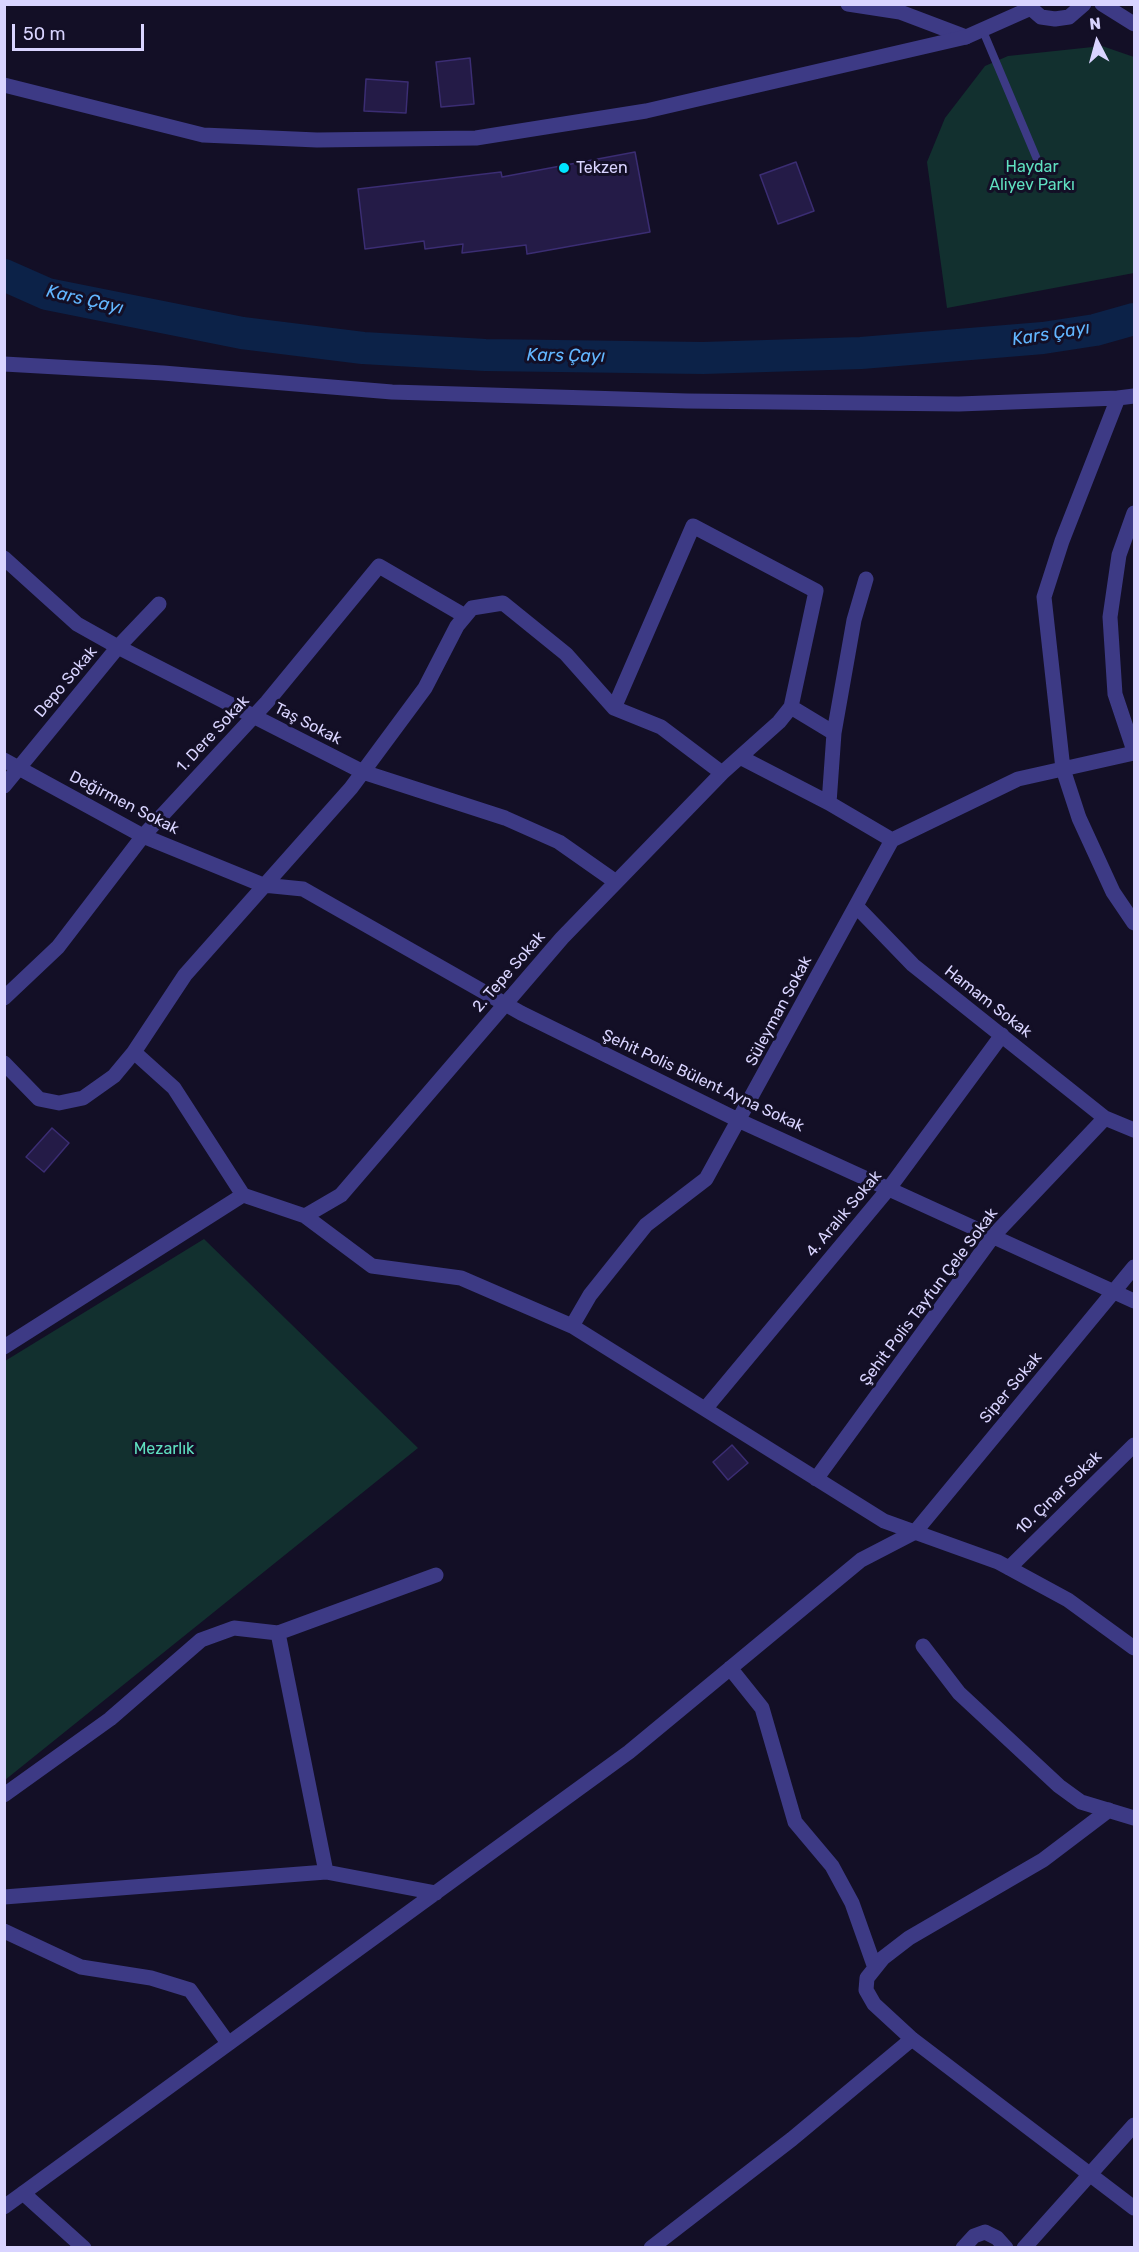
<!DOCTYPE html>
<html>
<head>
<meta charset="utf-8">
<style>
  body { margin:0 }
  #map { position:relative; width:1139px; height:2252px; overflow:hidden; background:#130f26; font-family:Rubik,sans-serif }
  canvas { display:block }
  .frame { position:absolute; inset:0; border:6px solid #d9d4ff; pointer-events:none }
  .north { position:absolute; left:1067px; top:12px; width:60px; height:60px; -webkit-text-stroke:4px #130f26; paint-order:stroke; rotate:354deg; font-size:16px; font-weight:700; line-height:24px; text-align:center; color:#d9d4ff }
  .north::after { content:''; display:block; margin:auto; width:21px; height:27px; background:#d9d4ff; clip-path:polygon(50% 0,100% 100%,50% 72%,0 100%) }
  .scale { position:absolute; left:12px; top:24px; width:132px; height:27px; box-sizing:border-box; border:3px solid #d9d4ff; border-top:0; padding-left:8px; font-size:18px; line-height:21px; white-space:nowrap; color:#d9d4ff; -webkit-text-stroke:4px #130f26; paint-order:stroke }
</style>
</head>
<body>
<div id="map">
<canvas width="1139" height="2252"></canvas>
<div class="frame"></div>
<div class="north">N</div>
<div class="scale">50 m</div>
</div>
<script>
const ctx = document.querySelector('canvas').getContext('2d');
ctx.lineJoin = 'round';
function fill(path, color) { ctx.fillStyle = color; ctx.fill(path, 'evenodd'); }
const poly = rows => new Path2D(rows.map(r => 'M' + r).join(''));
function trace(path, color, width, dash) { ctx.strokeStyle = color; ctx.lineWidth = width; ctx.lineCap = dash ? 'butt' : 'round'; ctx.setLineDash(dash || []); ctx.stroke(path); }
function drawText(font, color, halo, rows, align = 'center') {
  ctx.font = font + ' Rubik,sans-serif'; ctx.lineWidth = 6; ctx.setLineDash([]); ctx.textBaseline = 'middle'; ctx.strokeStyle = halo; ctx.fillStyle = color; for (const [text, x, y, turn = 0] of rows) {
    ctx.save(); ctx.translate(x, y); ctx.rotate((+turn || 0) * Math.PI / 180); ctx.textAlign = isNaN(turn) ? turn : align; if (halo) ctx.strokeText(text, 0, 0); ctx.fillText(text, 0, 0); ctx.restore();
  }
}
fill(poly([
  [1102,46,1134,57,1134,273,947,308,927,162,945,118,985,66,1008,56],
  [204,1239,418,1448,5,1780,5,1361]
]), '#12302f');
trace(poly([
  [4,275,47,294,242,333,363,348,485,355,703,358,861,353,1043,338,1095,330,1134,319]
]), '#0c2248', 32);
const building = poly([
  [470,58,474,104,441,107,436,62,470,58],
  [366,79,408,82,406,113,364,111,366,79],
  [635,152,650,232,527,254,526,245,462,253,463,244,425,249,424,241,365,249,358,189,501,172,502,177,635,152],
  [796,162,814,211,778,224,760,175,796,162],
  [52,1128,69,1143,44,1172,26,1157,52,1128],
  [732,1445,748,1463,728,1480,713,1462,732,1445]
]);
fill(building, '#241b47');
trace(building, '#3b2d73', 1.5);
trace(poly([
  [983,31,1039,164]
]), '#3d3a85', 8);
trace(poly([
  [848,4,900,12,966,37],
  [4,364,163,373,392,392,687,401,959,404,1118,398],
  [1134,396,1118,398,1062,541,1044,597,1063,769,1079,818,1113,892,1134,923],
  [1134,513,1119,555,1110,617,1115,694,1134,751],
  [4,558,77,624,118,647,363,772,505,818,559,842,616,882],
  [791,707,834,733,829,803,892,840,1018,779,1134,753],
  [834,733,854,620,866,579],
  [740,757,829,803],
  [4,760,143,836,263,885,303,889,521,1013,740,1121,1134,1301],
  [4,786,118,647,159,604],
  [856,906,913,965,1105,1118,1134,1130],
  [4,998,58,947,143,836,267,702,379,566,465,616],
  [134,1052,185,975,351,788,425,688,457,626,472,608,503,603,566,654,614,708,661,727,722,773],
  [4,1063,39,1099,59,1103,83,1098,114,1076,134,1052,174,1088,243,1195],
  [243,1195,305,1216,341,1195,562,938,722,773,779,722,791,707,816,591,693,526,614,708],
  [305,1216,372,1266,461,1278,572,1326,884,1521,998,1562,1068,1600,1134,1648],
  [572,1326,590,1295,646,1225,706,1179,892,840],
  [4,1347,243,1195],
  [705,1409,890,1187,1002,1035],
  [816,1479,994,1235,1105,1118],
  [1009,1568,1134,1445],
  [923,1646,959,1693,1059,1786,1081,1802,1134,1818],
  [730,1668,762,1708,795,1822,832,1866,852,1903,875,1968],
  [4,1795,110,1719,201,1640,234,1628,278,1633],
  [1109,1810,1043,1860,909,1938,883,1958,867,1978,866,1990,874,2004,912,2039,1134,2208],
  [326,1872,278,1633,436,1575],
  [4,1897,326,1872,436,1893],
  [4,1931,81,1967,151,1978,190,1990,228,2043],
  [23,2193,84,2248],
  [4,2207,629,1752,861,1560,915,1532,1134,1267],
  [651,2248,792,2139,912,2039],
  [963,2248,974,2236,985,2232,997,2238,1006,2248],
  [1024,2248,1134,2125]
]), '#3d3a85', 15);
trace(poly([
  [1026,4,1041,17,1055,19,1069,17,1084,4],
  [1102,4,1134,24],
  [4,85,203,135,317,140,476,138,646,111,966,37,1029,9]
]), '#3d3a85', 15);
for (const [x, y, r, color] of [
  [564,168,6,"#00e5ff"]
]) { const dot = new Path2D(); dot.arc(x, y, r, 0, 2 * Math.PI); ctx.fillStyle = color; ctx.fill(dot); trace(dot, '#130f26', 2); }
drawText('16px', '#5fe0c0', '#130f26', [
  ["Haydar",1032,167],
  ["Aliyev Parkı",1032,185],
  ["Mezarlık",164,1449]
]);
drawText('16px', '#d9d4ff', '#130f26', [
  ["Tekzen",576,168]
], 'left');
drawText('16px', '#d9d4ff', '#130f26', [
  ["Depo Sokak",66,682,-50],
  ["Taş Sokak",308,724,27],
  ["1. Dere Sokak",213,734,-47],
  ["Değirmen Sokak",124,803,27],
  ["2. Tepe Sokak",509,972,-49],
  ["Hamam Sokak",988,1002,38],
  ["Süleyman Sokak",779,1011,-62],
  ["Şehit Polis Bülent Ayna Sokak",703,1081,25],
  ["4. Aralık Sokak",844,1214,-50],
  ["Şehit Polis Tayfun Çele Sokak",929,1297,-53],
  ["Siper Sokak",1011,1388,-50],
  ["10. Çınar Sokak",1059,1493,-44]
]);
drawText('italic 18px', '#62b6ff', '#130f26', [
  ["Kars Çayı",85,300,13],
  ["Kars Çayı",1051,334,-9],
  ["Kars Çayı",566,356,1]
]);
</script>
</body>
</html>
